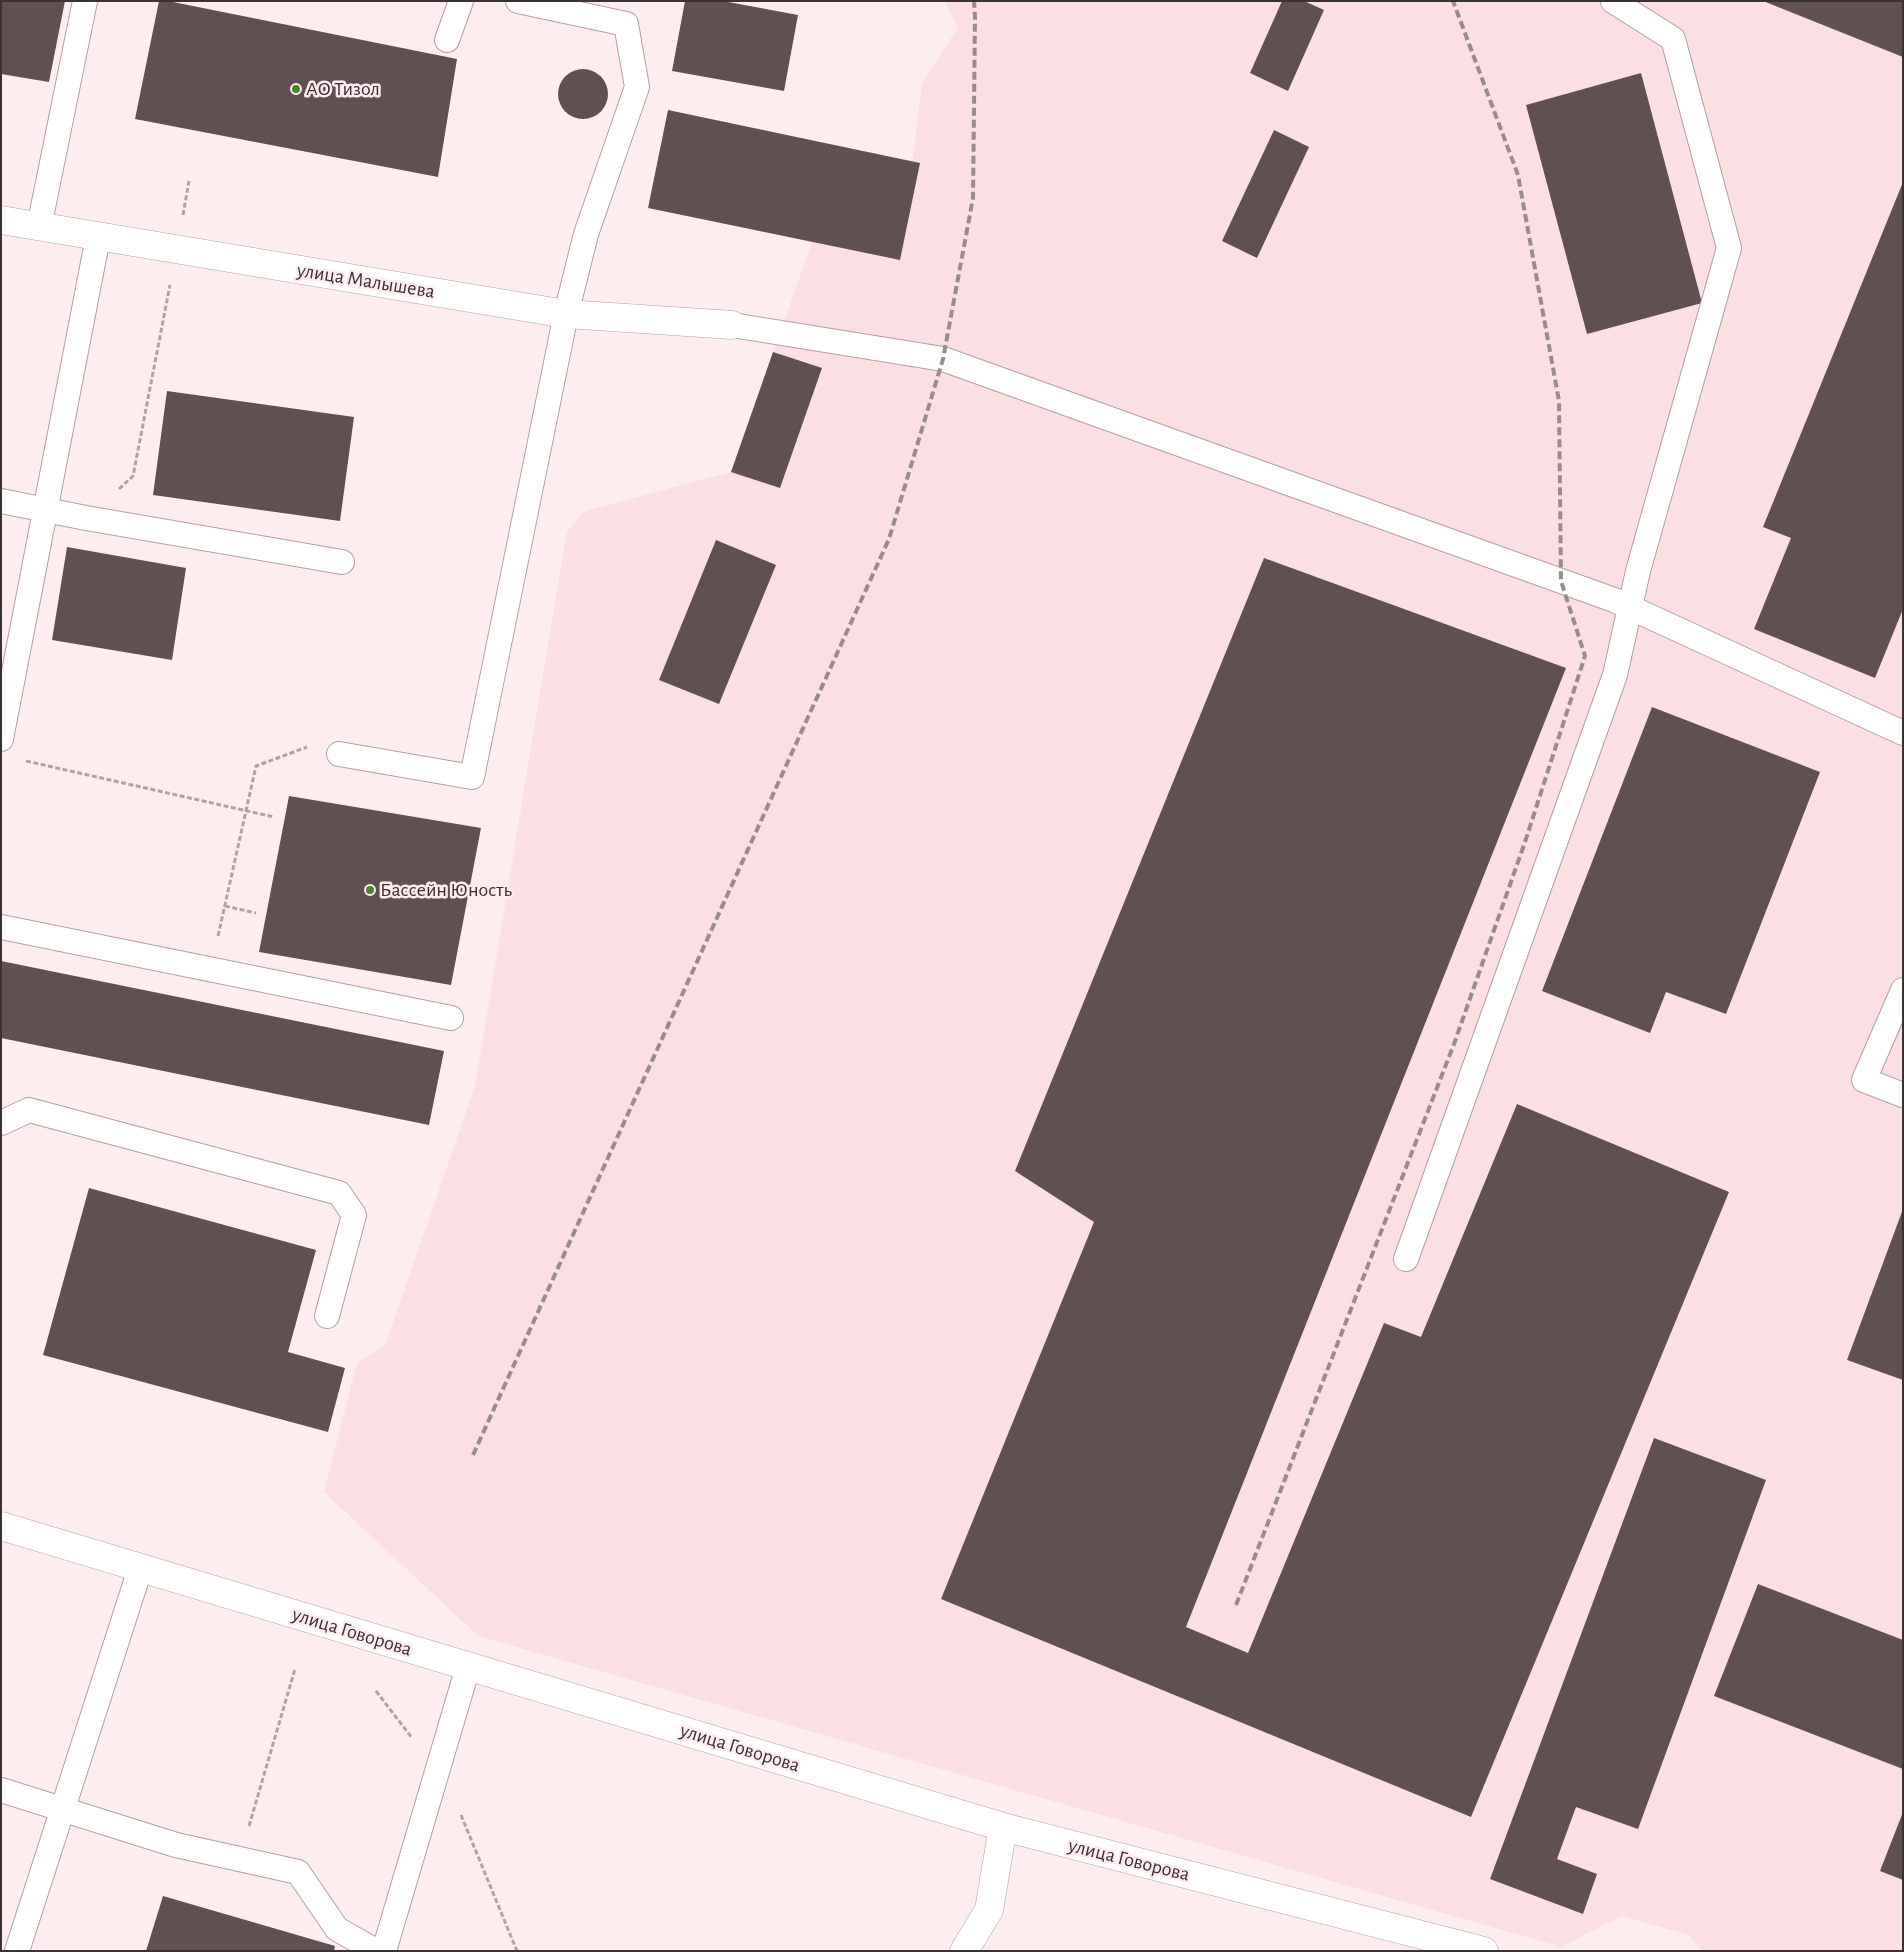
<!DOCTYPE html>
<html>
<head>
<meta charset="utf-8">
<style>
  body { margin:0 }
  #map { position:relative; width:1904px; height:1952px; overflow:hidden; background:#feedef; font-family:"Alegreya Sans",sans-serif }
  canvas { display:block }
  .frame { position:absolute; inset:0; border:2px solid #393132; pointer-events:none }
</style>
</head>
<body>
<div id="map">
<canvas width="1904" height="1952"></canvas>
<div class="frame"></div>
</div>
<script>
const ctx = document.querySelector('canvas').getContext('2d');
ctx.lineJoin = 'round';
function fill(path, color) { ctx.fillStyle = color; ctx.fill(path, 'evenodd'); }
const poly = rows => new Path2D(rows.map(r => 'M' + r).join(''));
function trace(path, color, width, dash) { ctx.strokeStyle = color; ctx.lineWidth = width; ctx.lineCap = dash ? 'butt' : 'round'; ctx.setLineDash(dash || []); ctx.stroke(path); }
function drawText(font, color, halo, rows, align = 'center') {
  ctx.font = font + ' "Alegreya Sans",sans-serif'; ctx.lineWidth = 5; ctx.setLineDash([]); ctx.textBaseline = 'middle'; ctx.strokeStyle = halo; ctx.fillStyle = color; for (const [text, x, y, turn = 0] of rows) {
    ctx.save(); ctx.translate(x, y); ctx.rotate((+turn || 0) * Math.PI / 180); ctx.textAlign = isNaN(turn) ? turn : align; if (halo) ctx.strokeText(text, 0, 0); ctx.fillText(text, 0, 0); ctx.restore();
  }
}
fill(poly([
  [945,1,1903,1,1903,1951,1702,1951,1689,1935,1621,1916,1561,1947,478,1636,324,1492,357,1363,386,1343,475,1086,567,531,585,511,731,472,812,242,900,260,922,84,958,27]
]), '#fcdfe2');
fill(poly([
  [1,1,65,1,49,82,1,74],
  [159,1,168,1,457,59,438,177,135,119],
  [685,1,723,1,798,15,784,91,672,71],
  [1282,1,1304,1,1324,10,1288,91,1250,73],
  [1763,1,1903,1,1903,57],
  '558 94a25 25 0 1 1 50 0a25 25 0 1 1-50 0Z',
  [1641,73,1702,303,1587,334,1526,105],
  [668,110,920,163,900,260,648,208],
  [1274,130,1309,147,1257,258,1222,241],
  [1903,182,1903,609,1875,678,1754,629,1791,538,1763,527],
  [773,352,822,368,780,488,731,472],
  [167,391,354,417,340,521,153,495],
  [716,540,776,565,719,704,659,680],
  [67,547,186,568,172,660,52,640],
  [1264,558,1566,668,1186,1627,1248,1653,1384,1323,1421,1337,1517,1104,1729,1192,1471,1817,941,1599,1094,1222,1015,1171],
  [1652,707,1820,772,1726,1014,1666,992,1650,1033,1542,991],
  [289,796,481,828,451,985,259,952],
  [1,961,444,1051,429,1125,1,1038],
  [89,1188,316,1250,288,1352,345,1368,328,1432,43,1355],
  [1903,1209,1903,1380,1847,1360],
  [1654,1438,1766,1480,1638,1829,1576,1807,1557,1859,1597,1874,1583,1914,1490,1879],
  [1758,1584,1903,1640,1903,1769,1714,1696],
  [1903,1812,1903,1880,1880,1871],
  [163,1896,335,1946,334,1951,146,1951]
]), '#615052');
const service = poly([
  [447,40,461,1],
  [39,227,85,1],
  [732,325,943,359,1614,600,1903,733],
  [1,501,86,518,342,562],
  [1,739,98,237],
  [339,754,472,777,566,314,586,234,637,87,626,24,518,1],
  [1,927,451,1018],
  [1903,990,1864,1080,1903,1095],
  [1,1123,29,1110,339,1193,354,1215,327,1316],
  [1406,1259,1615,675,1638,571,1729,248,1673,39,1613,1],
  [1,1790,176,1845,298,1872,337,1929,376,1951],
  [17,1951,140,1569],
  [384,1951,468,1667]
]);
const minor = poly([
  [1,220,566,314,732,325],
  [964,1951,989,1910,1003,1827]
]);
const secondary = poly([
  [1,1526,1003,1827,1484,1951]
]);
trace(service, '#b39fa1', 26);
trace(minor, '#b39fa1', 29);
trace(secondary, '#b39fa1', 29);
trace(poly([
  [183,215,189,181],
  [119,489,133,476,170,285],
  [26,761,274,817],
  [225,906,256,913],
  [218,936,256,766,307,747],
  [376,1691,412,1738],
  [461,1815,517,1951],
  [249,1826,295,1669]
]), '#b0a2a4', 3, [5, 2.5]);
trace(service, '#fff', 24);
trace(minor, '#fff', 28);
trace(secondary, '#fff', 28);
trace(poly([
  [473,1455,889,539,943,359,973,198,975,17,974,1],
  [1236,1605,1454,1044,1525,842,1585,656,1561,581,1559,401,1518,175,1453,1]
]), '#988c8d', 4, [8, 4]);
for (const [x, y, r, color] of [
  [296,89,5,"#468728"],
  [370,890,5,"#468728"]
]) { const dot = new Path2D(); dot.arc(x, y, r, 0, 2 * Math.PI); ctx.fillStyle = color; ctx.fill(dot); trace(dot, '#feedef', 2); }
drawText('20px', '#393132', '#feedef', [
  ["АО Тизол",306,89],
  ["Бассейн Юность",380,890]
], 'left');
drawText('20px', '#393132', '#feedef', [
  ["улица Малышева",366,281,9],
  ["улица Говорова",352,1632,17],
  ["улица Говорова",740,1748,17],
  ["улица Говорова",1129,1860,14]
]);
</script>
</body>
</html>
